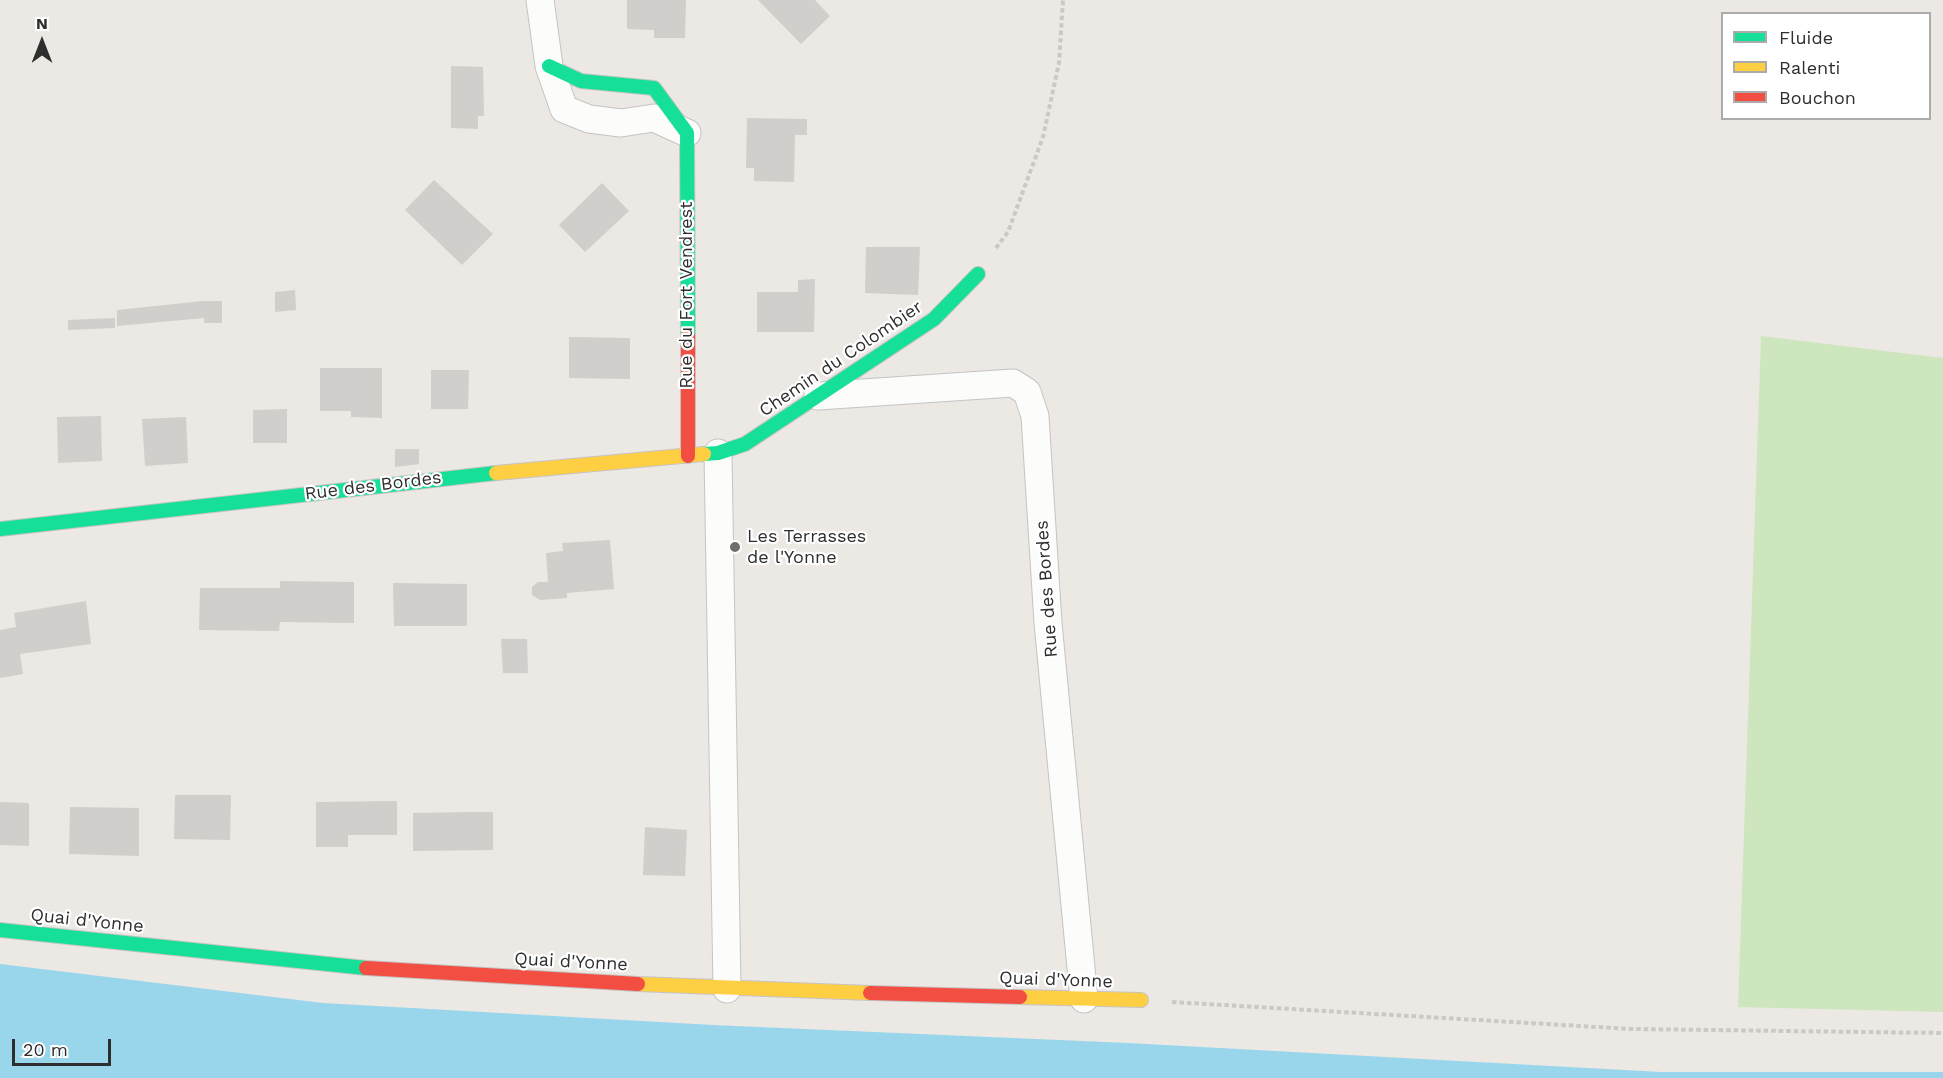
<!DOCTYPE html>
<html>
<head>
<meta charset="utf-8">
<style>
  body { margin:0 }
  #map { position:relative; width:1943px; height:1078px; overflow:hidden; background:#ece8e4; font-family:"Work Sans",sans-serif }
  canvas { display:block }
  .legend { position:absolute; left:1721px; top:12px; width:210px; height:108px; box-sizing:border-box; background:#fff; border:2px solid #ababab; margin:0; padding:8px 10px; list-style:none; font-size:18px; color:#2e2e2e }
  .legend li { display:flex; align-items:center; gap:12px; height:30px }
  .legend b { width:30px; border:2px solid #ababab }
  .north { position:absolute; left:12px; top:12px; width:60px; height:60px; -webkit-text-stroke:4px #fff; paint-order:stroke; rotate:0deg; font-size:16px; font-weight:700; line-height:24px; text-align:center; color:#2e2e2e }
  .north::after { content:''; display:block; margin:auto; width:21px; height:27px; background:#2e2e2e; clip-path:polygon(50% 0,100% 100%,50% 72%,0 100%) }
  .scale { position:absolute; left:12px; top:1039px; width:99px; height:27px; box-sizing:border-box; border:3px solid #2e2e2e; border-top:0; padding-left:8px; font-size:18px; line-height:21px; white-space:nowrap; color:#2e2e2e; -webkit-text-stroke:4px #fff; paint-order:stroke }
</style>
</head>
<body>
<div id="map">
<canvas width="1943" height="1078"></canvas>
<ul class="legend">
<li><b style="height:8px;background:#16e098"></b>Fluide</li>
<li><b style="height:8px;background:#ffcf43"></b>Ralenti</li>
<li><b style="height:8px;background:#f24e42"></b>Bouchon</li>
</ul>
<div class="north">N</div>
<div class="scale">20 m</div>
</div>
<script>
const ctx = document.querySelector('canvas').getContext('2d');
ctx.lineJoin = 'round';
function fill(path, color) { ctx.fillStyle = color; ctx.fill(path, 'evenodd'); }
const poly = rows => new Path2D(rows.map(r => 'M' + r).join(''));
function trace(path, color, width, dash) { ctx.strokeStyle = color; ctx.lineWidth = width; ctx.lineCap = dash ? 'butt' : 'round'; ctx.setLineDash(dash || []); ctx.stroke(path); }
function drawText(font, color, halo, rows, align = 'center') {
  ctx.font = font + ' "Work Sans",sans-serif'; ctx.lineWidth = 4.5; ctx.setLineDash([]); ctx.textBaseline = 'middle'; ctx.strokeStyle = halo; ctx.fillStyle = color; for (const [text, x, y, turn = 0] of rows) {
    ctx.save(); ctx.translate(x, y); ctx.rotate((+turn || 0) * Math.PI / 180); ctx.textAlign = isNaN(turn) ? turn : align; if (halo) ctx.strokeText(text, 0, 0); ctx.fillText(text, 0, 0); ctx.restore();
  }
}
fill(poly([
  [1761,336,1943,358,1943,1012,1738,1007]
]), '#cee6be');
fill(poly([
  [0,964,323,1003,713,1025,1128,1043,1661,1072,1943,1072,1943,1078,0,1078]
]), '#99d6ec');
fill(poly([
  [627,0,686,0,685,38,654,38,654,30,627,29],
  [758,0,815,0,830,16,801,44],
  [451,66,483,67,484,116,478,116,478,129,451,128],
  [747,118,807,119,807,135,795,135,794,182,754,181,754,168,746,168],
  [434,180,493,234,462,265,405,210],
  [602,183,629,211,585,252,559,225],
  [866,247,920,247,918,295,865,293],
  [815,279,814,332,757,332,757,292,798,292,798,280],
  [295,290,296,310,275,312,275,292],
  [203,301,222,301,222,323,204,323,204,318,117,326,117,310],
  [115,318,115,328,68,330,68,320],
  [569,337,630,338,630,379,569,378],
  [320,368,382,368,382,418,351,417,351,411,320,411],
  [431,370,469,370,468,409,431,409],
  [287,409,287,443,253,443,253,410],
  [101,416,102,461,58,463,57,417],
  [186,417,188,463,145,466,142,419],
  [395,449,419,449,419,464,395,467],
  [610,540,614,589,567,593,567,598,540,600,532,595,532,587,538,582,548,582,546,553,563,551,562,543],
  [280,581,354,582,354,623,280,622,279,631,199,630,200,588,280,588],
  [393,583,467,584,467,626,394,626],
  [86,601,91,644,20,654,23,674,0,678,0,630,16,627,14,613],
  [501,639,527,639,528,673,503,673],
  [175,795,231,795,230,840,174,839],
  [397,801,397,835,348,835,348,847,316,847,316,802],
  [0,802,29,803,29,846,0,845],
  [70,807,139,808,139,856,69,854],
  [474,812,493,812,493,850,413,851,413,813],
  [645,827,687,830,685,876,643,875]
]), '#d1cecb');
const street = poly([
  [540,0,549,66,564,109,589,119,621,123,654,118,687,133],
  [818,396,1013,383,1027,392,1035,416,1048,623,1084,999],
  [718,453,727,989]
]);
const fast = poly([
  [549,66,581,81,654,88,687,133,688,336],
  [704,454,718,453,745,444,934,319,978,274],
  [0,529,496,473],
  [0,930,366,968]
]);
const slow = poly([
  [496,473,704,454],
  [638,984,870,993],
  [1020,997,1141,1000]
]);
const jam = poly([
  [688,336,688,456],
  [366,968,638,984],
  [870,993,1020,997]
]);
trace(street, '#c5c4c5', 29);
trace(fast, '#c5c4c5', 16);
trace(slow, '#c5c4c5', 16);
trace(jam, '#c5c4c5', 16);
trace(poly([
  [996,248,1008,232,1043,137,1059,63,1063,0],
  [1172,1002,1631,1029,1943,1033]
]), '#c9c9c8', 4, [4.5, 3]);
trace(street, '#fcfcfb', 27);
trace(fast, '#16e098', 14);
trace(slow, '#ffcf43', 14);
trace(jam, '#f24e42', 14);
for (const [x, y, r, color] of [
  [735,547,6,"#706f6e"]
]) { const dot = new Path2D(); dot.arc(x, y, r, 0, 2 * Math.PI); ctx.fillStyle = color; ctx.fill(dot); trace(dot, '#fff', 2); }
drawText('18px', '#2e2e2e', '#fff', [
  ["Rue du Fort Vendrest",687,295,-90],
  ["Chemin du Colombier",841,359,-34],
  ["Rue des Bordes",373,486,-7],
  ["Rue des Bordes",1047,589,-94],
  ["Quai d'Yonne",87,921,6],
  ["Quai d'Yonne",571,962,3],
  ["Quai d'Yonne",1056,980,2]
]);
drawText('18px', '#2e2e2e', '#fff', [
  ["Les Terrasses",747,537],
  ["de l'Yonne",747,558]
], 'left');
</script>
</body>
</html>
